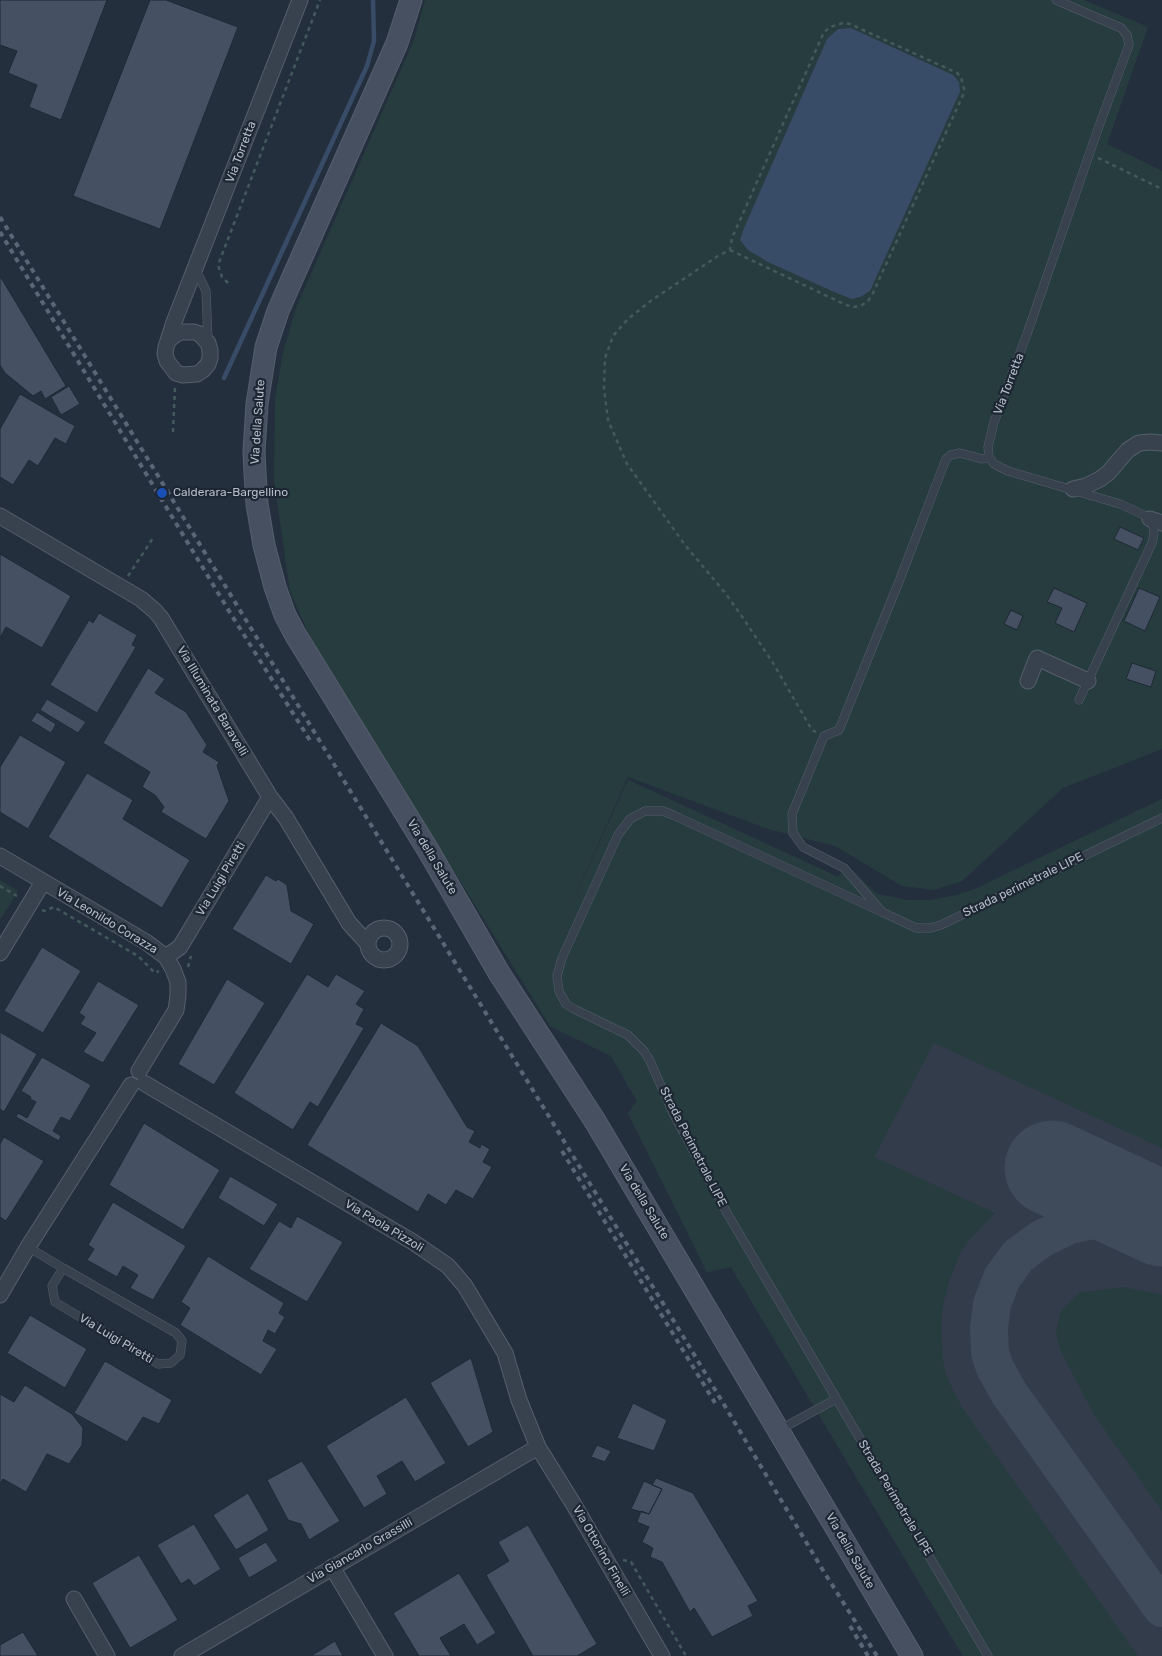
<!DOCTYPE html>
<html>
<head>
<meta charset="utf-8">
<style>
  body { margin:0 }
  canvas { display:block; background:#242f3e }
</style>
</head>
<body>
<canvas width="1162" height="1656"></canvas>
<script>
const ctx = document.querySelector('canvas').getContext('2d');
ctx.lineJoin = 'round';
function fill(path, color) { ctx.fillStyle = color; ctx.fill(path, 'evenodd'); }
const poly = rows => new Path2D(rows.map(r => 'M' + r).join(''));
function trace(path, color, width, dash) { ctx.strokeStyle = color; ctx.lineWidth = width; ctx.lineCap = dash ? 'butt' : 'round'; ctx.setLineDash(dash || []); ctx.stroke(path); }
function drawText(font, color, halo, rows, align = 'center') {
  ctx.font = font + ' Rubik,sans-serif'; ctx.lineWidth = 4.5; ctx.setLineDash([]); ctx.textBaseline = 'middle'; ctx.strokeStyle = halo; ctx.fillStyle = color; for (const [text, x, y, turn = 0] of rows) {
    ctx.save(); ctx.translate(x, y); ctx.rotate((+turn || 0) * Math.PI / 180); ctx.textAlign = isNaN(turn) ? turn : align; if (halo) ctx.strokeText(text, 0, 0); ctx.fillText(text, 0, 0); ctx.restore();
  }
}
fill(poly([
  [628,780,838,877,846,865,877,894,907,900,932,900,957,895,975,889,1162,799,1162,1656,963,1656,731,1267,707,1272,628,1113,637,1101,611,1056,550,1026]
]), '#323c4b');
fill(poly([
  [425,0,1084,0,1148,27,1107,144,1162,171,1162,749,1063,788,962,881,934,890,902,886,835,846,768,829,628,777,565,918,628,780,838,877,846,865,877,894,907,900,932,900,957,895,975,889,1162,799,1162,1148,934,1043,874,1157,995,1213,970,1239,961,1252,949,1280,942,1311,941,1330,943,1360,946,1374,952,1388,963,1409,1138,1656,963,1656,731,1267,707,1272,628,1113,637,1101,611,1056,550,1026,313,644,290,591,274,480,275,399,283,353,296,308,414,40],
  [0,880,18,891,0,920],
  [1123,1287,1162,1295,1162,1511,1095,1416,1062,1354,1056,1333,1061,1311,1079,1293]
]), '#263c3f');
fill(poly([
  [851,28,953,75,959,82,960,92,870,291,860,297,852,299,834,292,768,262,748,250,740,240,744,228,827,39,838,29]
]), '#394c67');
trace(poly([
  [224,378,367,66,374,41,373,0]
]), '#394c67', 4.5);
trace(poly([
  [1162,1224,1128,1219,1088,1221,1070,1225,1041,1239,1018,1256,1002,1278,992,1304,989,1328,990,1353,995,1368,1009,1393,1162,1608]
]), '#3f4a5a', 38);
trace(poly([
  [1052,1168,1162,1219]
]), '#3f4a5a', 95);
const building = poly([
  [0,0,107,0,61,120,29,107,37,85,8,73,17,51,0,45,0,0],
  [150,0,166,0,238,27,160,229,73,196,150,0],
  [0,276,66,386,45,399,41,391,33,396,5,373,0,365,0,276],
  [69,386,80,404,61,415,51,397,69,386],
  [20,394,75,426,66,444,55,438,38,466,29,460,13,485,0,477,0,429,20,394],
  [1120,527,1144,538,1138,550,1114,539,1120,527],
  [0,554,71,596,42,648,6,627,0,638,0,554],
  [1054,588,1087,603,1074,632,1055,623,1062,608,1047,602,1054,588],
  [1139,588,1160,597,1145,631,1124,621,1139,588],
  [1011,610,1023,616,1017,630,1004,624,1011,610],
  [99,613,137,635,132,645,136,647,97,713,50,685,89,620,93,623,99,613],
  [1132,663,1156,671,1151,687,1126,679,1132,663],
  [148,668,165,679,155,693,186,712,207,745,203,752,219,762,217,766,229,801,206,839,161,812,164,807,155,795,142,787,150,772,103,743,148,668],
  [47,699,86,722,78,733,40,710,47,699],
  [37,712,56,724,51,733,31,721,37,712],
  [20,735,66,762,28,829,0,812,0,767,20,735],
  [87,773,133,800,123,819,190,860,162,908,48,837,87,773],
  [266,875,276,881,278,879,287,885,291,911,314,924,291,964,232,929,266,875],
  [42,947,81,971,43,1033,4,1011,42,947],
  [307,974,328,987,336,974,365,991,356,1004,364,1009,356,1024,364,1028,318,1107,310,1102,293,1130,234,1093,307,974],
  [227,979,265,1003,214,1085,178,1064,227,979],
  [98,981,139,1005,103,1063,83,1052,96,1033,80,1024,85,1017,79,1013,98,981],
  [381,1023,418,1046,467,1127,475,1131,469,1142,480,1148,481,1144,490,1149,483,1162,492,1167,473,1199,456,1190,446,1205,428,1194,418,1212,307,1145,381,1023],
  [0,1032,37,1054,4,1112,0,1109,0,1032],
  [42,1057,91,1085,70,1121,61,1117,53,1131,61,1136,59,1141,16,1117,18,1113,27,1118,36,1102,30,1099,31,1097,21,1091,42,1057],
  [144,1123,220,1170,183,1230,109,1185,144,1123],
  [4,1137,44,1161,6,1221,0,1217,0,1144,4,1137],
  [230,1176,278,1204,264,1226,218,1198,230,1176],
  [113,1202,186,1246,153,1300,130,1288,138,1275,123,1266,117,1277,87,1260,94,1249,88,1245,113,1202],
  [297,1216,343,1242,307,1302,249,1269,279,1221,291,1228,297,1216],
  [208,1256,284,1303,279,1313,285,1317,275,1334,268,1330,263,1341,277,1349,261,1375,180,1325,190,1308,181,1302,208,1256],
  [30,1315,87,1349,65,1388,7,1353,30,1315],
  [471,1358,493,1432,468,1447,430,1383,471,1358],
  [105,1361,172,1400,159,1424,143,1417,127,1442,74,1413,105,1361],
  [25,1385,72,1414,83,1428,82,1445,69,1464,47,1454,26,1492,3,1479,0,1484,0,1394,14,1402,25,1385],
  [406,1397,446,1463,415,1482,402,1461,377,1476,387,1494,364,1508,326,1446,406,1397],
  [633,1403,667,1420,654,1451,617,1438,633,1403],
  [597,1445,611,1451,605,1462,591,1457,597,1445],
  [302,1461,340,1521,309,1540,301,1524,288,1520,267,1480,302,1461],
  [656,1478,693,1493,758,1601,748,1606,753,1616,712,1637,694,1608,690,1612,662,1562,650,1557,653,1548,642,1542,649,1527,637,1522,641,1511,649,1514,662,1489,652,1485,656,1478],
  [644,1481,662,1489,649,1514,631,1509,644,1481],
  [248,1493,269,1530,236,1550,213,1515,248,1493],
  [194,1524,221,1569,194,1586,189,1579,181,1584,157,1545,194,1524],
  [528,1525,597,1644,577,1656,533,1656,486,1575,509,1561,498,1542,528,1525],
  [266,1542,278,1561,249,1578,238,1558,266,1542],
  [139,1555,178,1620,130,1648,92,1583,139,1555],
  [459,1573,496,1633,477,1645,464,1624,440,1638,451,1656,419,1656,393,1613,459,1573],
  [23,1632,38,1656,0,1656,0,1645,23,1632],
  [335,1641,343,1656,311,1656,335,1641]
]);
fill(building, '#455162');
trace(building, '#1f2835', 1);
const lane = poly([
  [1056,0,1121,28,1127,35,1129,45,1099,126,1027,334,994,422,988,447,989,457,994,464,1008,471,1120,504,1144,515,1150,519,1153,526,1154,534,1152,543,1079,700],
  [195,271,200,278,206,291,208,341],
  [882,912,916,928,931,928,941,925,1162,818],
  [28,1247,63,1268,52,1286,55,1302,158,1364,171,1363,180,1355,182,1341,176,1333,63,1268],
  [779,1430,836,1399],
  [988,1656,727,1213,673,1113,650,1061,644,1051,628,1035,574,1009,566,1004,559,991,557,976,562,958,618,835,630,819,645,811,663,811,673,815,882,912,844,868,803,847,793,833,792,814,824,736,839,730,900,579,946,459,951,455,960,453,982,459,989,457]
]);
const street = poly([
  [169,340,175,335,181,332,194,332,200,334,208,343,210,350,210,358,208,364,203,370,197,374,183,375,176,373,167,361,165,354,166,347,174,322,300,0],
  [1073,489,1086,486,1100,479,1108,473,1128,450,1139,443,1150,442,1162,443],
  [0,516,141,599,155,611,161,618,270,797,286,818,349,923,368,944],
  [1150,519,1162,523],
  [1028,681,1037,658,1088,681],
  [0,856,146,942,166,957,173,969,178,982,178,996,176,1010,139,1071],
  '368 944a16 16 0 1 1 32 0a16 16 0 1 1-32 0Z',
  [0,953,43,882],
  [166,957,180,947,270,797],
  [144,1083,413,1242,448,1266,465,1286,505,1353,519,1400,538,1447,574,1505,662,1656],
  [0,1295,28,1247,131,1085],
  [332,1567,385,1656],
  [74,1599,107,1656],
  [182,1656,538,1447]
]);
const secondary = poly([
  [411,0,397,43,292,279,278,311,266,347,257,404,254,451,255,473,257,504,264,545,275,587,285,615,295,634,428,850,499,973,595,1121,912,1656]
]);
trace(lane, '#565f6c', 9);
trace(street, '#565f6c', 17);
trace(secondary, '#565f6c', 23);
trace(poly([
  [1098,158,1162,189],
  [730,250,846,305,854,307,862,305,868,301,873,293,963,95,964,89,961,77,957,73,850,24,843,23,830,27,824,32,732,238,730,250,718,256,652,300,628,319,613,336,605,358,604,388,608,420,627,464,685,545,726,594,743,618,773,663,812,730,816,732],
  [228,283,222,277,218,265,320,0],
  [173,432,175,387],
  [128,576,153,538],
  [0,886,17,896],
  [42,910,44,911,54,907,138,956,155,973,159,971],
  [188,967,191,956],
  [623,1560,631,1562,686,1656]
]), '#44595c', 2.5, [4, 4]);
trace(lane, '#38414e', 8);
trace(street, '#38414e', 15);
trace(secondary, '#465061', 21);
trace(poly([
  [0,217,689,1346,824,1572,877,1656],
  [0,232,229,611,311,742],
  [562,1151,715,1403],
  [850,1626,868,1656]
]), '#5a6575', 4, [5, 5]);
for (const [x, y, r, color] of [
  [162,493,6,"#1a4fb4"]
]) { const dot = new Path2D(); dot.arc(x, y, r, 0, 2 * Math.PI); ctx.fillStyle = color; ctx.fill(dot); trace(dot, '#1d2633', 2); }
drawText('12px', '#b4bcc9', '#1d2633', [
  ["Via Torretta",241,152,-69],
  ["Via Torretta",1009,384,-69],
  ["Via della Salute",258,422,-86],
  ["Via Illuminata Baravelli",212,701,59],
  ["Via della Salute",432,857,59],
  ["Via Luigi Piretti",221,879,-59],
  ["Strada perimetrale LIPE",1023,885,-26],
  ["Via Leonildo Corazza",107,921,31],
  ["Strada Perimetrale LIPE",693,1147,63],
  ["Via della Salute",644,1202,59],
  ["Via Paola Pizzoli",384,1226,31],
  ["Via Luigi Piretti",116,1339,31],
  ["Strada Perimetrale LIPE",895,1498,59],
  ["Via Giancarlo Grassilli",360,1551,-30],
  ["Via Ottorino Finelli",601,1551,60],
  ["Via della Salute",850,1551,60]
]);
drawText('12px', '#b4bcc9', '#1d2633', [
  ["Calderara-Bargellino",173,493]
], 'left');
</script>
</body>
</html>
